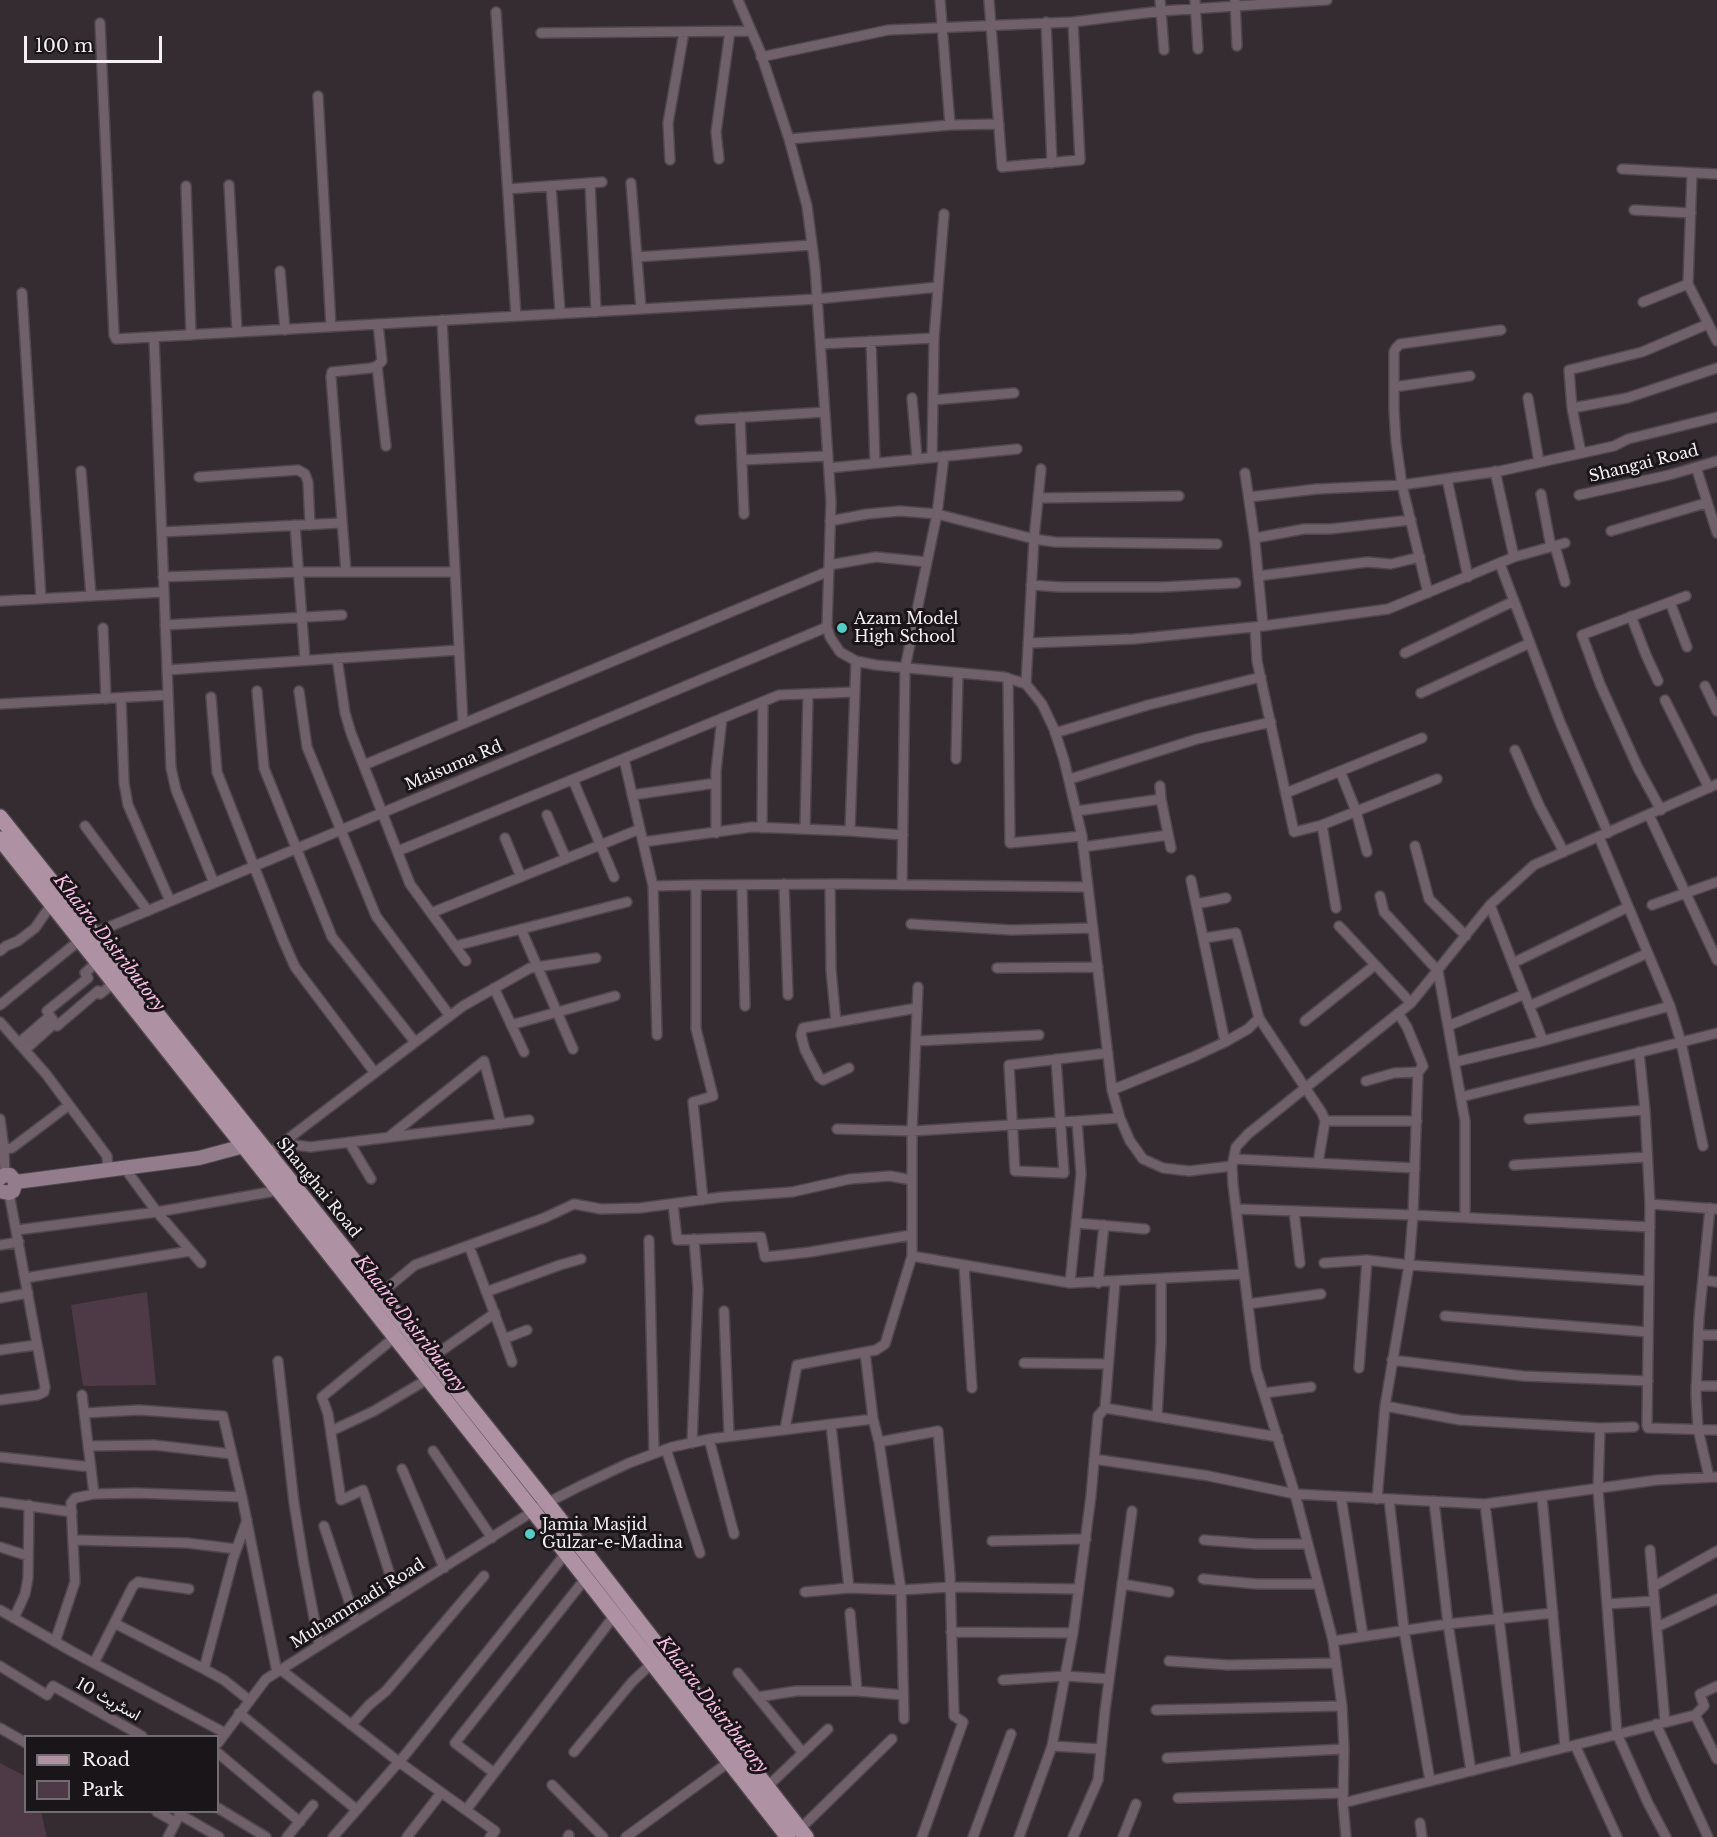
<!DOCTYPE html>
<html>
<head>
<meta charset="utf-8">
<style>
  body { margin:0 }
  #map { position:relative; width:1717px; height:1837px; overflow:hidden; background:#342c31; font-family:"Libre Baskerville",serif }
  canvas { display:block }
  .legend { position:absolute; left:24px; top:1735px; width:195px; height:78px; box-sizing:border-box; background:#191518; border:2px solid #716d70; margin:0; padding:8px 10px; list-style:none; font-size:18px; color:#f5f0f3 }
  .legend li { display:flex; align-items:center; gap:12px; height:30px }
  .legend b { width:30px; border:2px solid #716d70 }
  .scale { position:absolute; left:24px; top:36px; width:138px; height:27px; box-sizing:border-box; border:3px solid #f5f0f3; border-top:0; padding-left:8px; font-size:18px; line-height:21px; white-space:nowrap; color:#f5f0f3; -webkit-text-stroke:4px #191518; paint-order:stroke }
</style>
</head>
<body>
<div id="map">
<canvas width="1717" height="1837"></canvas>
<ul class="legend">
<li><b style="height:8px;background:#af91a4"></b>Road</li>
<li><b style="height:16px;background:#4e3a47"></b>Park</li>
</ul>
<div class="scale">100 m</div>
</div>
<script>
const ctx = document.querySelector('canvas').getContext('2d');
ctx.lineJoin = 'round';
function fill(path, color) { ctx.fillStyle = color; ctx.fill(path, 'evenodd'); }
const poly = rows => new Path2D(rows.map(r => 'M' + r).join(''));
function trace(path, color, width, dash) { ctx.strokeStyle = color; ctx.lineWidth = width; ctx.lineCap = dash ? 'butt' : 'round'; ctx.setLineDash(dash || []); ctx.stroke(path); }
function drawText(font, color, halo, rows, align = 'center') {
  ctx.font = font + ' "Libre Baskerville",Vazirmatn,serif'; ctx.lineWidth = 6; ctx.setLineDash([]); ctx.textBaseline = 'middle'; ctx.strokeStyle = halo; ctx.fillStyle = color; for (const [text, x, y, turn = 0] of rows) {
    ctx.save(); ctx.translate(x, y); ctx.rotate((+turn || 0) * Math.PI / 180); ctx.textAlign = isNaN(turn) ? turn : align; if (halo) ctx.strokeText(text, 0, 0); ctx.fillText(text, 0, 0); ctx.restore();
  }
}
fill(poly([
  [147,1292,156,1385,83,1386,71,1305],
  [0,1763,25,1776,26,1812,41,1812,47,1837,0,1837]
]), '#4e3a47');
trace(poly([
  [436,1376,534,1500],
  [551,1522,621,1611]
]), '#66515f', 3);
const street = poly([
  [738,0,760,51,789,139,807,206,815,267,831,502,827,627,830,637,840,652,856,661,876,665,1004,677,1026,684,1042,704,1054,729,1064,760,1082,836,1112,1090,1120,1118,1130,1141,1143,1159,1163,1168,1189,1171,1232,1166],
  [940,0,950,125],
  [989,0,1002,167,1080,160,1073,22,1161,11,1164,50],
  [1160,0,1161,11,1327,0],
  [1195,0,1198,49],
  [1235,1,1237,46],
  [496,12,516,316],
  [1046,22,1052,163],
  [100,23,114,335,116,339,817,299,938,287],
  [541,33,751,31],
  [761,57,888,30,1073,22],
  [318,96,331,327],
  [789,139,950,125,999,124],
  [719,159,716,132,730,31],
  [670,160,668,123,684,32],
  [1622,169,1717,174],
  [1692,173,1688,284,1717,341],
  [590,183,596,312],
  [631,183,641,309],
  [229,185,237,332],
  [186,186,191,335],
  [551,186,560,312],
  [508,189,602,182],
  [1634,210,1691,213],
  [637,257,812,245],
  [280,271,285,330],
  [22,293,41,598],
  [1643,302,1688,284],
  [442,320,463,723],
  [154,337,171,768,176,790,214,883],
  [871,341,875,463],
  [821,344,934,338],
  [377,366,386,446],
  [1394,387,1470,376],
  [912,398,917,459],
  [1528,398,1539,462],
  [933,400,1014,393],
  [1572,408,1627,398,1717,368],
  [740,417,744,514],
  [700,420,825,412],
  [1581,453,1572,408,1569,370,1642,352,1708,324],
  [932,457,934,338,944,214],
  [742,460,828,456],
  [1696,467,1717,533],
  [829,468,1017,449],
  [81,471,91,596],
  [1245,473,1255,542,1263,626],
  [199,477,298,470,305,474,308,482,310,525],
  [1447,479,1468,577],
  [1541,494,1551,547],
  [1579,495,1669,475,1717,461],
  [1249,497,1317,489,1402,485,1396,442,1394,410,1394,352,1396,348,1400,344,1501,330],
  [1040,498,1179,496],
  [830,521,867,514,900,511,937,514,1034,539,1055,542,1217,544],
  [295,525,305,660],
  [1611,531,1706,503],
  [162,532,341,523],
  [1255,538,1304,529,1330,529,1411,520],
  [1555,546,1565,582],
  [1514,557,1565,543],
  [1500,564,1560,722,1608,833],
  [829,565,876,557,927,562],
  [346,572,331,377,332,372,371,368,377,366,382,361,378,324],
  [1258,576,1367,562,1391,564,1420,557],
  [163,577,299,572,455,572],
  [1031,585,1060,587,1163,587,1236,583],
  [1428,593,1402,485,1500,471,1614,446,1628,439,1717,417],
  [0,601,164,592],
  [1670,602,1687,647],
  [1631,616,1646,655,1658,681],
  [165,625,342,615],
  [1255,627,1257,661,1294,832,1322,825,1437,779],
  [103,628,106,699],
  [1028,643,1134,639,1263,626,1388,609,1514,557,1495,471],
  [1405,653,1514,601],
  [337,658,345,713,351,733,410,884,466,961],
  [167,670,459,650],
  [1008,678,1010,843,1082,836],
  [1026,684,1034,539,1041,469],
  [1705,686,1717,711],
  [257,691,264,768,332,937,415,1042],
  [299,691,307,747,376,916,450,1016],
  [1421,693,1530,643],
  [211,697,217,772,283,940,295,967,375,1073],
  [121,698,124,783,128,805,170,901],
  [1665,700,1709,788],
  [0,704,168,695],
  [1055,733,1148,705,1261,677],
  [1515,750,1539,805,1564,852],
  [624,759,653,886,657,1035],
  [956,759,958,673],
  [364,765,829,571],
  [1340,771,1356,811,1367,852],
  [1070,779,1197,739,1271,722],
  [573,780,614,877],
  [1160,786,1161,799,1171,848],
  [1286,793,1422,738],
  [632,795,716,783],
  [1661,810,1638,768,1600,684,1582,635,1686,596],
  [1077,811,1161,799],
  [547,815,566,859],
  [1649,815,1717,960],
  [1322,825,1336,908],
  [85,826,148,911],
  [762,828,763,702],
  [805,829,808,694],
  [850,831,856,661],
  [716,833,716,771,722,718],
  [1599,837,1670,1006,1681,1042,1703,1146],
  [505,838,521,877],
  [643,842,752,827,850,831,903,835],
  [1415,846,1429,899,1466,936],
  [1083,847,1168,835],
  [398,851,779,695,855,692],
  [1191,880,1225,1042],
  [784,884,788,995],
  [830,884,831,970,836,1022],
  [696,885,845,884,1088,887],
  [742,885,745,1006],
  [902,885,905,668,937,514,944,456],
  [653,886,696,885,696,1029,713,1096,693,1102,703,1200],
  [1380,896,1384,912,1438,971,1465,1121,1465,1217],
  [1196,904,1226,898],
  [1490,905,1543,1041],
  [1652,905,1717,882],
  [431,913,640,829],
  [911,924,1011,930,1093,928],
  [1339,926,1411,1003],
  [521,929,573,1049],
  [92,934,827,627],
  [455,946,627,902],
  [0,951,6,946,18,941,35,928,51,905],
  [1513,963,1628,907],
  [997,968,1098,967],
  [494,988,524,1052],
  [0,1005,80,940],
  [1529,1006,1648,953],
  [50,1016,57,1026,98,991,100,994,114,983],
  [1259,1018,1322,1113,1325,1121,1318,1163],
  [1305,1021,1375,965],
  [0,1022,46,1074,107,1156,108,1170],
  [511,1025,615,996],
  [1448,1026,1525,994],
  [916,1041,1039,1035],
  [20,1042,50,1016,47,1011,88,978,85,973,97,962],
  [26,1049,55,1023],
  [1639,1052,1645,1110,1650,1204,1647,1425,1648,1428,1717,1430],
  [1056,1059,1064,1173,1015,1171,1009,1065,1108,1053],
  [1455,1062,1543,1041,1670,1006],
  [849,1068,823,1080,819,1077,805,1050,801,1035,803,1028,917,1008],
  [1366,1081,1394,1073,1418,1072],
  [1112,1090,1193,1057,1225,1042,1248,1029,1259,1018,1236,933,1205,938],
  [1461,1097,1717,1033],
  [0,1119,4,1149,5,1175],
  [1529,1119,1645,1110],
  [1325,1121,1417,1121],
  [837,1129,912,1131,1077,1121],
  [390,1136,484,1061,501,1124],
  [349,1142,371,1179],
  [281,1143,310,1147,529,1120],
  [4,1149,12,1148,69,1105],
  [268,1154,463,1006,530,968,596,958],
  [1234,1159,1415,1168],
  [1514,1165,1647,1157],
  [128,1168,129,1174,157,1212,201,1263],
  [673,1204,677,1240,761,1237,765,1257,810,1252,911,1235],
  [1650,1204,1717,1209],
  [1236,1209,1413,1215,1650,1227],
  [1294,1211,1300,1263],
  [1076,1223,1145,1229],
  [17,1230,157,1212,270,1192,275,1187],
  [649,1240,654,1453],
  [0,1245,19,1242],
  [469,1246,504,1339,527,1330],
  [912,1256,1070,1283,1244,1274],
  [1324,1263,1367,1260,1409,1265,1649,1281],
  [964,1266,972,1388],
  [25,1278,190,1251],
  [1703,1280,1717,1282],
  [1070,1283,1081,1174,1077,1121,1120,1118],
  [1098,1283,1104,1225],
  [486,1292,560,1265,581,1259],
  [380,1294,415,1265,544,1218,574,1204,601,1209,640,1208,722,1197,792,1192,850,1179,890,1176,912,1180],
  [0,1298,28,1293],
  [1248,1304,1321,1294],
  [724,1311,729,1436],
  [1445,1316,1648,1332],
  [1699,1335,1717,1335],
  [395,1337,322,1397,328,1414,341,1500,363,1490,397,1597],
  [504,1339,512,1362],
  [0,1350,36,1345],
  [865,1352,873,1419,879,1442,901,1590,904,1719],
  [431,1358,495,1313],
  [1392,1360,1523,1376,1648,1381],
  [278,1361,294,1503,304,1565,319,1644],
  [1024,1363,1108,1364],
  [1359,1368,1367,1260],
  [1696,1386,1717,1386],
  [1264,1393,1311,1387],
  [0,1400,38,1395,44,1392,45,1387,9,1193],
  [1385,1406,1460,1420,1600,1428,1634,1427],
  [1105,1408,1278,1437],
  [84,1413,139,1410,223,1416,242,1497,277,1672],
  [1157,1417,1161,1341,1161,1279],
  [1600,1428,1598,1489,1617,1734,1648,1803,1666,1837],
  [785,1429,797,1365,876,1350,885,1344,912,1256,912,1131,918,987],
  [331,1431,374,1411,428,1379],
  [709,1439,734,1534],
  [879,1442,938,1431,950,1575,954,1716,963,1722,922,1837],
  [692,1443,698,1289,694,1239],
  [88,1446,154,1445,232,1454],
  [666,1449,700,1553],
  [433,1451,492,1538],
  [0,1457,91,1467],
  [1094,1459,1209,1476,1295,1494,1485,1504,1657,1480,1717,1477],
  [402,1469,444,1568],
  [1709,1477,1698,1429,1696,1395,1699,1318,1710,1208],
  [94,1494,136,1493,242,1497],
  [1341,1497,1363,1636],
  [1542,1497,1565,1747],
  [1377,1499,1385,1406,1409,1265,1413,1215,1418,1072,1423,1066,1407,1027,1398,1013],
  [1389,1499,1404,1630,1430,1781],
  [1434,1501,1448,1624,1471,1771],
  [0,1502,72,1512],
  [1485,1504,1516,1759],
  [324,1526,356,1622],
  [74,1540,187,1543,236,1549],
  [1204,1540,1257,1544,1308,1544],
  [992,1541,1086,1539],
  [0,1547,28,1556],
  [1650,1550,1665,1722],
  [1203,1579,1257,1584,1318,1584],
  [1122,1584,1169,1592],
  [1653,1587,1717,1551],
  [849,1588,901,1590,950,1587,1079,1589],
  [805,1592,849,1588,831,1425],
  [1607,1604,1654,1601],
  [0,1610,73,1652,225,1733],
  [850,1613,857,1691],
  [14,1618,25,1594,28,1578,29,1505],
  [116,1624,204,1669,224,1680,249,1700],
  [1657,1627,1717,1599],
  [951,1632,1073,1633],
  [1333,1641,1448,1624,1553,1613],
  [55,1642,75,1582,71,1503,75,1498,94,1494,82,1395],
  [1169,1661,1228,1665,1336,1663],
  [94,1663,133,1586,138,1582,189,1589],
  [0,1666,47,1695,53,1686,142,1736],
  [204,1669,233,1559,247,1520],
  [280,1669,399,1762,495,1831,490,1837],
  [738,1673,803,1753],
  [1003,1680,1066,1676,1109,1679],
  [758,1697,796,1691,857,1691,903,1695],
  [1156,1710,1342,1706],
  [239,1713,357,1810],
  [1695,1715,1717,1759],
  [1656,1724,1708,1837],
  [351,1725,369,1705,386,1691,484,1576],
  [0,1728,26,1743],
  [218,1743,266,1679,543,1505,580,1486,629,1463,672,1447,709,1439,873,1419],
  [1575,1745,1617,1837],
  [1052,1746,1101,1749],
  [574,1752,632,1682,651,1664],
  [218,1753,300,1822],
  [1167,1758,1344,1749],
  [494,1773,455,1743,585,1579],
  [552,1785,603,1837],
  [767,1787,828,1729],
  [1178,1798,1343,1793],
  [1343,1803,1695,1715,1704,1706,1700,1694,1717,1686],
  [218,1808,266,1837],
  [466,1810,614,1616],
  [157,1812,175,1822],
  [179,1814,219,1837],
  [1420,1823,1422,1837],
  [800,1829,892,1739],
  [168,1837,181,1812],
  [287,1837,313,1805],
  [333,1837,405,1755,566,1553],
  [407,1837,441,1793],
  [568,1837,569,1835],
  [626,1837,729,1762],
  [973,1837,1011,1734],
  [1019,1837,1052,1746,1073,1633,1091,1496,1098,1416,1105,1408,1115,1282],
  [1073,1837,1098,1780,1105,1710,1132,1511],
  [1123,1837,1136,1804],
  [1346,1837,1343,1803,1344,1749,1342,1706,1333,1641,1295,1494,1256,1369,1233,1185,1232,1166,1236,1147,1248,1134,1411,1003,1490,905,1534,865,1717,784]
]);
const secondary = poly([
  [0,1178,5,1175,10,1175,16,1182,13,1191,9,1193,0,1191],
  [16,1182,199,1158,244,1146,252,1142]
]);
const primary = poly([
  [0,817,547,1503,806,1837],
  [0,839,534,1512,788,1837]
]);
trace(street, '#4f474c', 12);
trace(secondary, '#4f474c', 16);
trace(primary, '#4f474c', 18);
trace(street, '#6f606a', 9);
trace(secondary, '#937c8b', 14);
trace(primary, '#af91a4', 15);
for (const [x, y, r, color] of [
  [842,628,6,"#54cdc7"],
  [530,1534,6,"#54cdc7"]
]) { const dot = new Path2D(); dot.arc(x, y, r, 0, 2 * Math.PI); ctx.fillStyle = color; ctx.fill(dot); trace(dot, '#191518', 2); }
drawText('16px', '#f5f0f3', '#191518', [
  ["Shangai Road",1644,464,-14],
  ["Maisuma Rd",454,766,-23],
  ["Shanghai Road",318,1188,51],
  ["Muhammadi Road",358,1604,-32],
  ["اسٹریٹ 10",108,1700,29]
]);
drawText('16px', '#f5f0f3', '#191518', [
  ["Azam Model",854,619],
  ["High School",854,637],
  ["Jamia Masjid",542,1525],
  ["Gulzar-e-Madina",542,1543]
], 'left');
drawText('italic 18px', '#fabfe5', '#191518', [
  ["Khaira Distributory",109,943,52],
  ["Khaira Distributory",410,1324,52],
  ["Khaira Distributory",712,1705,52]
]);
</script>
</body>
</html>
